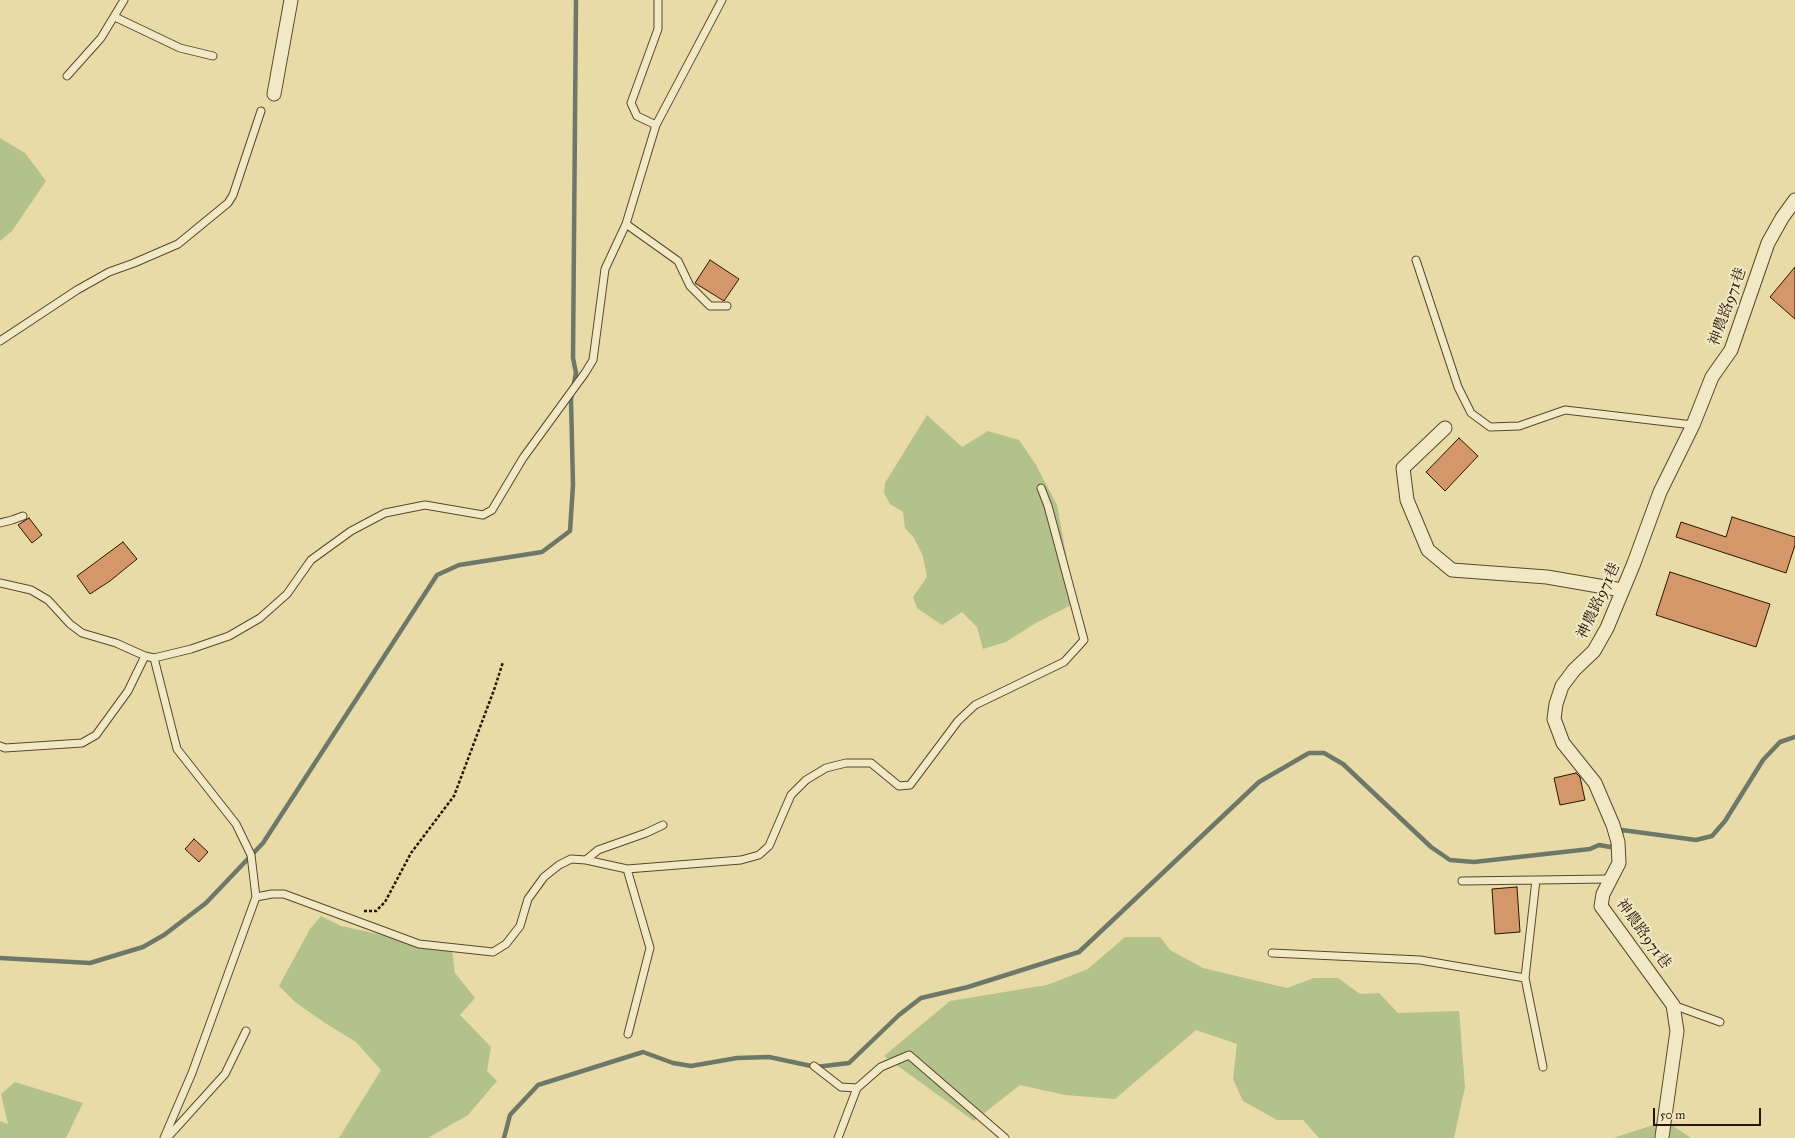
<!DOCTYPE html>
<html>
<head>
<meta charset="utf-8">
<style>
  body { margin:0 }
  #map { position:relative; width:1795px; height:1138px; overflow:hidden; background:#e9dba8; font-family:"IM FELL Great Primer",serif }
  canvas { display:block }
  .scale { position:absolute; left:1653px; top:1108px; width:108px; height:18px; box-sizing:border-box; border:2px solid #2a1600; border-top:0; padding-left:5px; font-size:12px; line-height:14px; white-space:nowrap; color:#2a1600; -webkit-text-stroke:3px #f1e8c6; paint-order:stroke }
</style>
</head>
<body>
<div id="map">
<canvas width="1795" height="1138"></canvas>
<div class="scale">50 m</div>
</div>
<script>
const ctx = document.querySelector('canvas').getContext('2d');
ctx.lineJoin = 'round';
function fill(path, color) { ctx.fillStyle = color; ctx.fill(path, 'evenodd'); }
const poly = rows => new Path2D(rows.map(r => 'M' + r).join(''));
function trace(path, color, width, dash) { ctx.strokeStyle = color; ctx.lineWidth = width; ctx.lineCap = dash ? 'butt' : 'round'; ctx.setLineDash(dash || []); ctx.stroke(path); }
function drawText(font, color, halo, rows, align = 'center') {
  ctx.font = font + ' "IM FELL Great Primer","Noto Serif TC",serif'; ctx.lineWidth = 4; ctx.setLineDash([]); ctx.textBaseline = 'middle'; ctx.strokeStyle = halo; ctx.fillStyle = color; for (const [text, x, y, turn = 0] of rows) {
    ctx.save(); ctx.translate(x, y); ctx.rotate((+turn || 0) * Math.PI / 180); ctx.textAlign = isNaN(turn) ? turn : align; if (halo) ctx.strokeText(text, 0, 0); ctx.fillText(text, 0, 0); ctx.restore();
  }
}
fill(poly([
  [0,138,25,153,46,181,12,231,0,241],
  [927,415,962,447,988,431,1019,440,1036,465,1057,505,1075,603,1034,624,1006,642,983,649,977,627,962,612,942,625,917,608,913,597,927,577,923,556,914,538,905,528,903,512,890,504,884,493,885,483],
  [321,916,341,926,452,950,455,973,475,998,460,1015,491,1047,487,1071,497,1081,468,1115,428,1138,339,1138,381,1070,356,1042,325,1023,295,1002,279,986,310,929],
  [1125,937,1160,937,1170,950,1203,968,1287,988,1314,978,1338,978,1360,994,1379,993,1398,1013,1459,1011,1465,1087,1454,1138,1319,1138,1303,1120,1277,1120,1243,1101,1233,1079,1237,1044,1196,1030,1115,1099,1065,1095,1020,1085,974,1121,884,1056,950,1001,1047,985,1088,969],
  [15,1082,83,1103,66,1138,0,1138,0,1121,8,1124,1,1094],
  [1666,1121,1691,1138,1613,1138]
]), '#b3c18a');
trace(poly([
  [1620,836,1622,830,1696,840,1712,836,1725,821,1763,760,1780,742,1795,737],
  [0,958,90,963,143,947,164,935,206,903,263,843,437,575,459,565,542,552,570,531,573,485,571,399,576,373,573,358,576,0],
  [504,1138,510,1115,538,1085,643,1052,673,1063,691,1066,737,1058,769,1057,816,1067,849,1063,899,1015,921,998,968,987,1079,952,1259,782,1309,753,1324,753,1343,764,1431,847,1450,860,1474,862,1590,849,1599,845,1610,847,1617,843]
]), '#6d7869', 4.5);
const building = poly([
  [710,260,739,279,724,301,695,283,710,260],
  [1795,267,1795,319,1770,297,1795,267],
  [1459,438,1478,456,1445,491,1426,472,1459,438],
  [1732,517,1795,537,1795,545,1786,573,1676,537,1681,522,1726,537,1732,517],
  [29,518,42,535,32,543,18,525,29,518],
  [123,542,137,559,110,581,90,594,77,576,123,542],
  [1670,572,1770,604,1756,647,1656,615,1670,572],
  [1576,773,1580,777,1585,800,1560,805,1554,778,1576,773],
  [194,839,208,852,199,862,185,849,194,839],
  [1517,887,1520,932,1495,934,1492,889,1517,887]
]);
fill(building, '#d3976a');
trace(building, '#2a1600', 1);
const lane = poly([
  [115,17,180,48,213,56],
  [67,76,101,38,124,0],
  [656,125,637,116,631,103,658,29,658,0],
  [626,224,678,261,690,286,710,306,727,306],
  [1416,260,1458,387,1471,413,1490,427,1519,426,1565,410,1693,425],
  [0,341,77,290,109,272,134,263,178,244,228,203,233,195,261,111],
  [0,523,12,520,23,516],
  [0,583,31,590,48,600,70,624,82,633,116,643,145,656,154,658,191,649,229,636,260,618,287,594,311,560,351,531,385,513,425,505,483,515,492,510,523,458,585,373,593,360,605,269,626,224,656,125,722,0],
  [154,658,177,749,236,824,251,855,256,897,192,1073,164,1138],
  [0,746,5,748,82,743,96,735,128,691,145,656],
  [586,860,627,869,650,948,628,1034],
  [627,869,741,860,759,855,769,846,791,795,806,780,826,768,846,763,871,763,899,786,910,785,958,721,975,705,1064,662,1084,640,1048,506,1041,488],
  [1536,880,1525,978,1543,1067],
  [1462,881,1609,879],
  [256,897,272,894,284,894,419,944,493,952,506,944,520,926,528,899,544,877,559,865,571,859,586,860,598,850,646,833,663,825],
  [1272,953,1420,960,1525,978],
  [1673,1005,1720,1022],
  [814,1066,841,1087,857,1088,838,1138],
  [857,1088,881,1067,909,1055,1005,1138],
  [167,1138,225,1074,246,1031]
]);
const street = poly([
  [274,94,291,0],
  [1445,428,1403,468,1407,500,1428,550,1452,570,1547,577,1622,590],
  [1662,1137,1677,1031,1673,1005,1601,906,1603,894,1619,863,1618,842,1613,825,1595,783,1563,743,1554,719,1556,704,1562,686,1574,670,1594,651,1607,628,1634,563,1660,492,1693,425,1712,377,1731,350,1768,243,1782,218,1795,200]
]);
trace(lane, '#5a472a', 9);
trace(street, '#5a472a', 15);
trace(poly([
  [364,911,376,911,385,902,411,853,454,796,494,690,503,662]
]), '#2a1600', 2.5, [3, 2]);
trace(lane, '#f1e8c6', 7);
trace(street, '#f1e8c6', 13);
drawText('15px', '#2a1600', '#f1e8c6', [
  ["神農路971巷",1728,307,-70],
  ["神農路971巷",1599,601,-65],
  ["神農路971巷",1643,934,54]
]);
</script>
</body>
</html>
